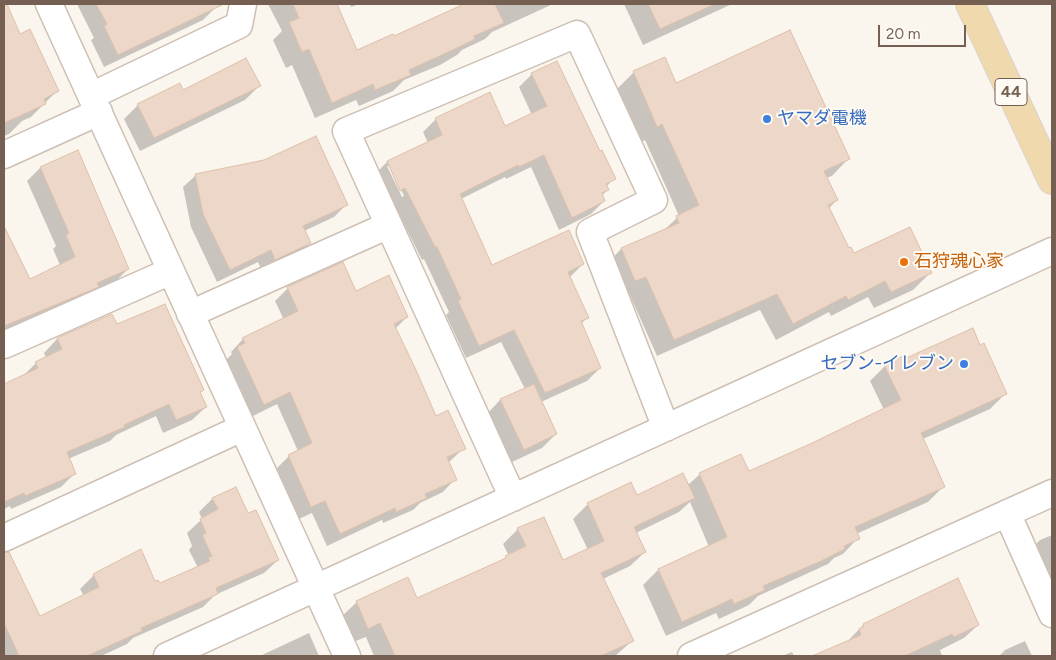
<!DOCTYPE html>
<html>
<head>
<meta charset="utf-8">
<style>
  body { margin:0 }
  #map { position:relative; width:1056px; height:660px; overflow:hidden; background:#fbf6ed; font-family:Figtree,sans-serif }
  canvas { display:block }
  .frame { position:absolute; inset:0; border:5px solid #755f52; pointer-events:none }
  .scale { position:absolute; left:878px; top:25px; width:88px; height:22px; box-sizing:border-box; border:2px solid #755f52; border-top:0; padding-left:6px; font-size:15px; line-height:18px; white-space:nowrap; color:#755f52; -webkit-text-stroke:4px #fefaf4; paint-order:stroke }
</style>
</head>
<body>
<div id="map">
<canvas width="1056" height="660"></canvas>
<div class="frame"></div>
<div class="scale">20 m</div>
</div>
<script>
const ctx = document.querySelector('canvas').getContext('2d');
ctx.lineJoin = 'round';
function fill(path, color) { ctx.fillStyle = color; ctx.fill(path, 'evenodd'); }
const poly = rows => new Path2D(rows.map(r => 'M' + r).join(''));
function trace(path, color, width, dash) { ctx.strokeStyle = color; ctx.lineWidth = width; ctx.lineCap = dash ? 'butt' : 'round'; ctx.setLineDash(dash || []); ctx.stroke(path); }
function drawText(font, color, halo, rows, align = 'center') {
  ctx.font = font + ' Figtree,"Noto Sans JP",sans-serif'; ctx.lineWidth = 4; ctx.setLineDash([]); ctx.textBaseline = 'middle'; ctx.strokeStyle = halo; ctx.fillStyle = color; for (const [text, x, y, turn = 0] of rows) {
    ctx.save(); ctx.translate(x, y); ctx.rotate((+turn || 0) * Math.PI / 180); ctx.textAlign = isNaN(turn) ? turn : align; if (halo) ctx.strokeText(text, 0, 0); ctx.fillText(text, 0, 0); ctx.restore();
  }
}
fill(poly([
  [77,4,215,4,217,6,203,20,104,67,91,40,94,38],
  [268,4,335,4,357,51,393,38,467,4,553,4,492,32,485,39,462,50,457,55,440,65,404,80,393,91,359,106,356,100,315,118,292,65,286,68,273,40,282,31],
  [350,4,359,4,351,7],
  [624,4,732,4,643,45],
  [9,11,20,35,57,91,31,117,22,121,9,134,4,136,4,13],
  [634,72,675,85,848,159,832,176,826,178,837,200,828,209,848,249,854,255,930,273,913,290,874,308,868,297,831,316,829,312,776,340,760,310,657,356,629,293,618,297,605,266,621,249,662,232,679,216,645,140,640,143,617,89],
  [532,74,599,153,614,178,606,187,608,190,601,196,604,201,591,214,559,230,531,167,506,179,505,177,461,199,491,267,583,264,569,278,587,318,581,324,600,368,587,381,541,402,556,434,542,448,510,463,487,414,500,400,525,389,501,342,466,358,446,315,449,312,424,259,422,260,392,200,387,203,374,175,387,162,428,143,423,132,436,119,504,128,532,115,519,87],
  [387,166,390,166,404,196,402,197],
  [259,86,245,100,140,151,124,119,138,105,183,92],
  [77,152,128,269,115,282,4,333,4,229,29,280,60,265,53,249,56,246,27,181,40,168],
  [265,161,346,205,334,217,304,231,310,243,297,256,262,271,258,262,217,282,191,227,183,187,196,175],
  [288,288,355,293,407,317,395,329,435,418,464,448,448,463,455,479,443,492,420,503,413,510,383,523,382,520,327,546,312,513,299,519,276,469,289,456,298,451,277,404,251,417,225,361,232,354,231,352,243,339,284,320,275,301],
  [111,315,116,326,203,390,200,393,206,407,192,420,163,433,156,416,116,435,110,441,68,459,75,473,61,487,11,509,10,506,4,509,4,385,22,377,36,363,46,358,44,353,57,339],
  [980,347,1005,394,990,409,923,439,944,486,928,502,856,534,858,538,843,554,834,558,828,564,758,596,749,605,719,619,716,613,666,636,643,585,658,570,709,547,690,502,679,512,636,533,645,552,630,566,603,579,632,641,615,656,374,656,366,637,353,642,342,616,357,602,417,600,501,562,509,556,503,544,518,529,563,562,588,550,573,519,588,504,636,497,688,485,700,474,748,473,884,410,870,381,885,366,906,360],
  [212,499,278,560,264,573,215,595,203,607,133,638,127,644,101,656,4,656,4,567,13,563,39,618,84,596,80,589,94,575,159,585,198,568,189,550,192,546,187,533,202,519,199,512],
  [1052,535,1052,575,1039,582,1026,554,1040,540],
  [957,580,978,625,964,638,940,650,942,656,815,656,846,643,863,625],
  [309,633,319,656,260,656],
  [1025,641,1032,656,999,656,1005,650],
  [792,652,794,656,782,656]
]), '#0003');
const building = poly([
  [4,4,7,4,20,34,30,29,59,91,44,99,46,104,4,123,4,4],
  [96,4,224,4,118,55,104,26,107,24,96,4],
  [293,4,337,4,357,50,393,34,394,36,464,4,495,4,504,23,474,36,475,39,457,48,409,70,411,75,375,90,373,84,332,103,309,49,302,52,289,22,299,18,293,4],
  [648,4,715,4,660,29,648,4],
  [790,30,850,159,824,171,838,200,828,205,849,248,851,247,854,253,910,227,932,273,891,292,885,281,848,300,846,296,793,324,777,294,674,340,646,277,635,281,621,248,679,223,676,216,699,205,662,124,657,127,633,71,665,57,676,83,790,30],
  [246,58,261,86,154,138,137,104,180,83,183,90,246,58],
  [557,61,600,151,602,150,616,179,606,184,609,190,602,193,605,201,572,218,544,155,519,167,518,165,460,194,492,265,569,230,584,264,568,272,589,318,581,321,601,368,545,393,514,330,479,346,458,301,461,299,437,247,435,247,405,188,400,191,387,161,442,135,435,118,490,92,505,126,547,106,531,73,557,61],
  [316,136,348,205,303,226,311,243,275,260,271,250,230,270,203,214,195,174,264,160,316,136],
  [78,150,129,269,97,283,99,287,4,326,4,226,30,279,75,257,66,235,69,233,40,167,78,150],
  [343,262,356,291,389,275,408,317,394,324,416,370,436,416,448,410,466,449,447,457,457,480,425,494,427,498,396,512,395,508,340,534,325,501,311,507,288,455,312,443,290,392,264,405,237,347,245,343,242,338,298,311,287,287,343,262],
  [165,304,204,390,200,392,207,407,176,420,169,404,124,425,125,427,67,452,76,474,25,496,24,493,4,502,4,384,38,368,35,362,62,349,57,338,112,314,117,324,165,304],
  [973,328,980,345,984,343,1007,394,921,433,945,487,855,527,860,539,844,546,845,549,819,562,763,586,765,590,734,604,732,599,682,622,658,569,727,537,699,473,741,454,749,471,810,444,901,400,884,365,905,355,906,358,973,328],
  [534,384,557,434,524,450,500,399,534,384],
  [683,473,695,498,634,527,646,552,601,573,634,641,601,656,395,656,380,623,368,629,356,601,408,577,417,598,506,558,505,556,526,546,517,528,544,517,563,560,604,541,587,503,631,482,637,495,683,473],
  [236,487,248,513,256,510,279,560,216,588,218,594,141,628,142,631,87,656,19,656,4,623,4,553,9,552,40,616,99,587,93,574,141,549,155,581,158,580,160,583,210,561,208,558,212,556,202,535,206,533,200,519,218,509,212,498,236,487],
  [958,578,979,625,954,637,952,634,905,656,812,656,861,635,859,629,864,626,863,624,958,578]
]);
fill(building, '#edd7c8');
trace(building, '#debfaa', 1);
const minor = poly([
  [49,4,347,656],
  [91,96,239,25,243,4],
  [4,155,99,112],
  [190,314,389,225],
  [4,345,171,271],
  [513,498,346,131,577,34,654,200,590,232,666,428],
  [1007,513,1052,614],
  [4,538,242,428],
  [167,656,1052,251],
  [691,656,1052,493]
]);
const primary = poly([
  [970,4,1052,180]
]);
trace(minor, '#cdbfb4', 29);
trace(primary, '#d8d2cf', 30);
trace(minor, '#fff', 26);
trace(primary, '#f1d9ae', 28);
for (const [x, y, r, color] of [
  [767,119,5,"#3f7fe0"],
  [904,262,5,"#e8710a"],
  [964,364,5,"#3f7fe0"]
]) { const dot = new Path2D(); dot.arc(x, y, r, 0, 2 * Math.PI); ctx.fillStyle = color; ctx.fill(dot); trace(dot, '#fefaf4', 2); }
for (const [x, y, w] of [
  [1011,92,32]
]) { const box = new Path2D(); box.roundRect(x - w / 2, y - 13.5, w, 27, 4); ctx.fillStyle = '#fefaf4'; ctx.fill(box); trace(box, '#755f52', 1); }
drawText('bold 16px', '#755f52', null, [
  ["44",1011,92]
]);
drawText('18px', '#366cbe', '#fefaf4', [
  ["ヤマダ電機",777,119],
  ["セブン-イレブン",954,364,"right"]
], 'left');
drawText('18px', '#c56008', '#fefaf4', [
  ["石狩魂心家",914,262]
], 'left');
</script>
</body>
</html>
